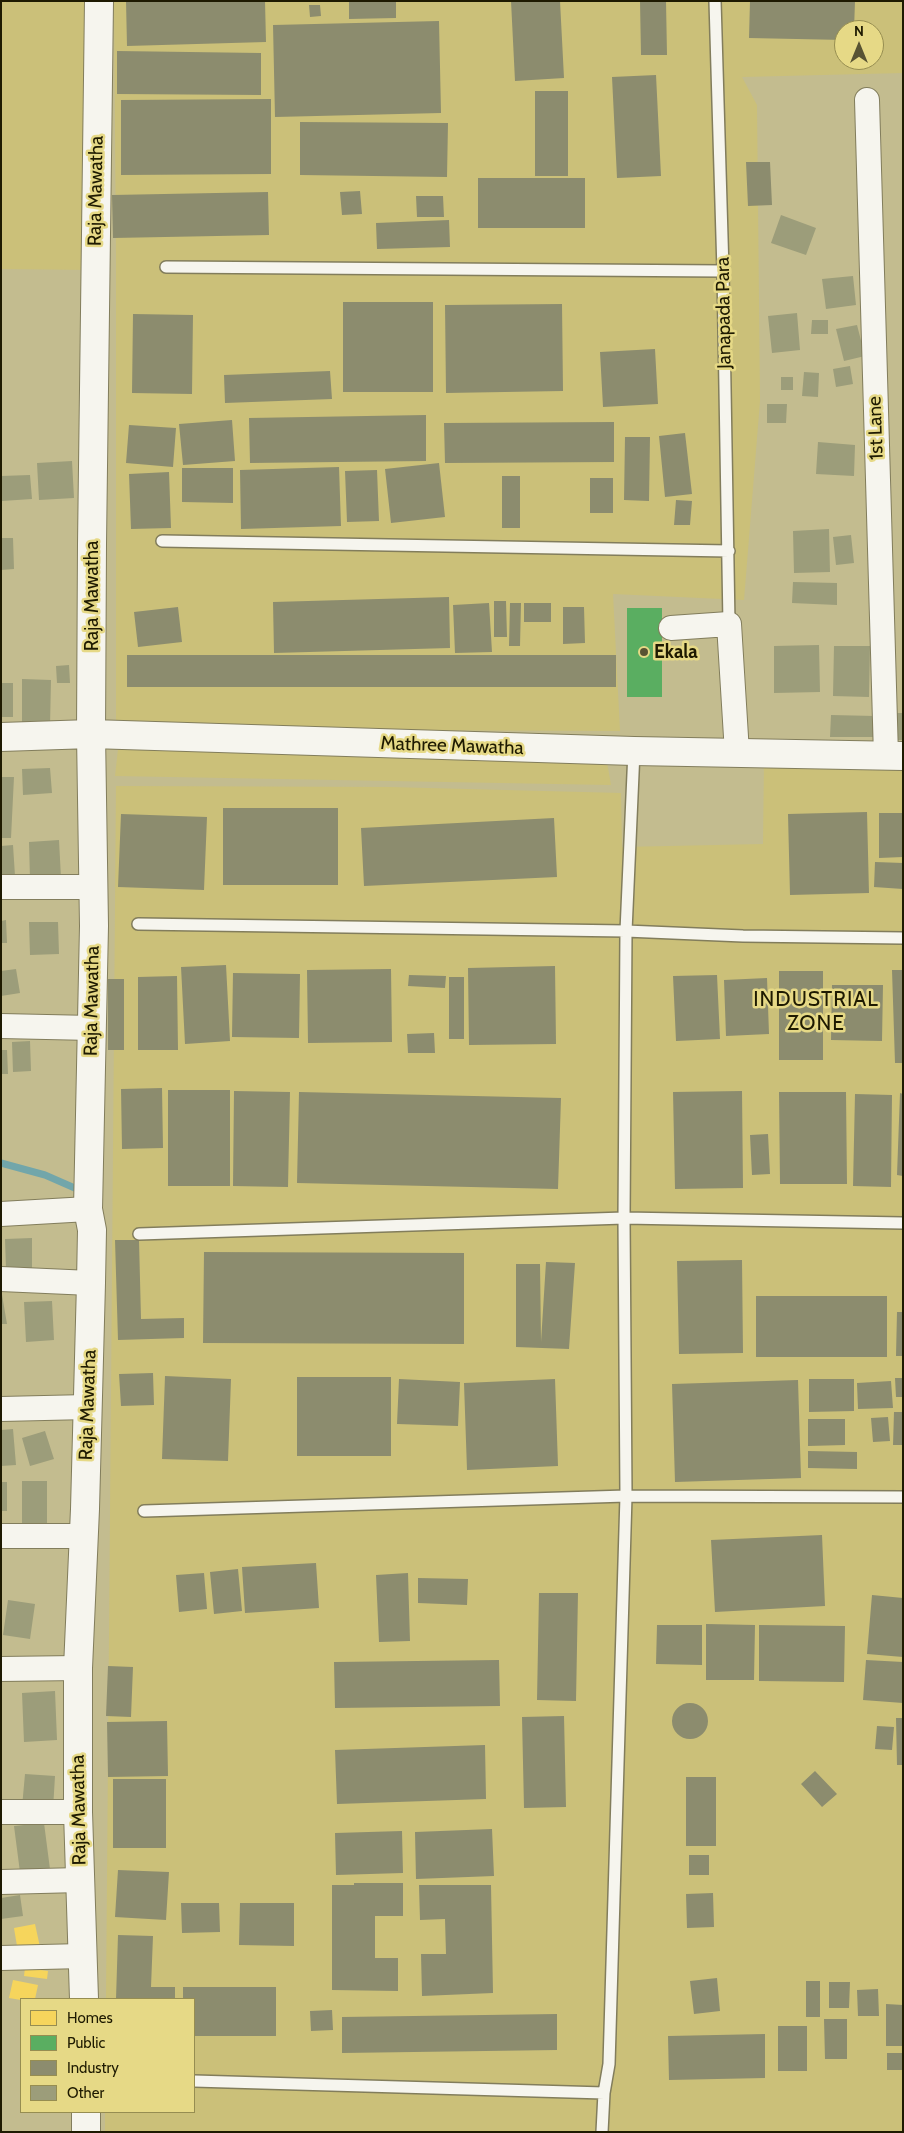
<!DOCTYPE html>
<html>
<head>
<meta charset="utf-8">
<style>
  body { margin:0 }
  #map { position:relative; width:904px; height:2133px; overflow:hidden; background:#c3bc8f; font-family:Cabin,sans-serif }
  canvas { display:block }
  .frame { position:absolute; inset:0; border:2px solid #1e1a01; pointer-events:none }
  .legend { position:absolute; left:20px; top:1998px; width:175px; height:115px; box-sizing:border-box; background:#e6d986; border:1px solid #968d51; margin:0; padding:6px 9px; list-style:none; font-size:15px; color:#1e1a01 }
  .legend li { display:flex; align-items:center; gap:10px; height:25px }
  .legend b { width:25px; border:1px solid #968d51 }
  .north { position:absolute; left:834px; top:20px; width:50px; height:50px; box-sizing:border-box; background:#e6d986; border:1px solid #968d51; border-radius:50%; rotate:0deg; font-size:14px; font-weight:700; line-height:20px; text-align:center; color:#1e1a01 }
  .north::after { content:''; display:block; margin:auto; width:18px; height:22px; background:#585333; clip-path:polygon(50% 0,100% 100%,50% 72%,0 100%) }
</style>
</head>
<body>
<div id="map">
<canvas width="904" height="2133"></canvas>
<div class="frame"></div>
<ul class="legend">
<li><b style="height:14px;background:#f6d55c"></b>Homes</li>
<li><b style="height:14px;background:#5aae61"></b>Public</li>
<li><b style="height:14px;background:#8c8c6e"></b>Industry</li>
<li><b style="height:14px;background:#9c9d7a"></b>Other</li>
</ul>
<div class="north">N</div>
</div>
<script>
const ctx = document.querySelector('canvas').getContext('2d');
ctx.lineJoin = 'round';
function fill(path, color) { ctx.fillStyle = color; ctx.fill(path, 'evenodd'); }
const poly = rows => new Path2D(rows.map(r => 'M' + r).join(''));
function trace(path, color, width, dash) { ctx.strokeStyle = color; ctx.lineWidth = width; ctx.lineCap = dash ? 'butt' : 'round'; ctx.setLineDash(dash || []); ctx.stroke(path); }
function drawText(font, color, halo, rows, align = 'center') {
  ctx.font = font + ' Cabin,sans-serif'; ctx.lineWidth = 5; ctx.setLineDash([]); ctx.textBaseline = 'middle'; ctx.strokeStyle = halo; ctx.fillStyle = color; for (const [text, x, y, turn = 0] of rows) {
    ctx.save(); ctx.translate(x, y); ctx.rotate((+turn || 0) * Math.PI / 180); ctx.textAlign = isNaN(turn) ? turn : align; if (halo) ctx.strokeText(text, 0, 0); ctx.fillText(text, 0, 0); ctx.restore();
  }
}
fill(poly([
  [1,1,91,1,91,270,1,269],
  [114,1,903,1,903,73,742,77,757,105,760,401,744,600,613,594,620,731,116,729,116,253],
  [844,30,874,30,874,60,844,60],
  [118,749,607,762,611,785,115,776],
  [764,760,903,763,903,2132,105,2132,105,2112,194,2112,194,1999,106,1999,116,786,389,787,621,793,622,847,763,844]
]), '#cbc079');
fill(poly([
  [35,1924,40,1947,18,1952,14,1928],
  [25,1968,48,1971,47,1979,24,1976],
  [13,1980,38,1985,35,1999,21,2000,9,1998]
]), '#f6d55c');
fill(poly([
  [627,608,662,608,662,697,627,697]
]), '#5aae61');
fill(poly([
  [126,1,265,1,266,42,127,46],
  [349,1,396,1,396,18,349,19],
  [511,1,560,1,564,78,515,81],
  [640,1,666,1,667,55,641,55],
  [750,1,855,1,854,30,844,30,844,40,749,38],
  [309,5,320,5,321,16,310,17],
  [439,21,441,113,275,117,273,25],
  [117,51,261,53,261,95,117,94],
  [656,75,661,176,617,178,612,77],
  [535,91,568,91,568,176,535,176],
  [271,99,271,174,121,175,121,100],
  [300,122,448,123,447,177,300,175],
  [746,162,770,162,772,205,748,206],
  [478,178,585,178,585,228,478,228],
  [360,191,362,214,342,215,340,192],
  [268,192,269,235,113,238,112,195],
  [416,196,443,196,444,217,417,217],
  [449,220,450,247,377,249,376,223],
  [343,302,433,302,433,392,343,392],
  [562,304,563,391,446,393,445,305],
  [133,314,193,315,192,394,132,393],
  [655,349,658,404,603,407,600,352],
  [330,371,332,399,225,403,224,375],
  [426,415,426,461,250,463,249,418],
  [232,420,235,461,183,465,179,424],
  [614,422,614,462,445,463,444,423],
  [129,425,176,428,173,467,126,463],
  [685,433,692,494,665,497,659,436],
  [625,437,650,437,649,501,624,500],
  [439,463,445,517,391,523,385,469],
  [339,467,341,526,241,529,240,470],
  [182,468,233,468,233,503,182,502],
  [377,470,379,521,347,522,345,471],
  [169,472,171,528,131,529,129,474],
  [502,476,520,476,520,528,502,528],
  [590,478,613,478,613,513,590,513],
  [676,500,692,501,690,525,674,525],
  [449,597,450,648,274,653,273,602],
  [494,601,506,601,507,637,494,637],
  [489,603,492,652,455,653,453,605],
  [510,603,521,603,520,646,509,646],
  [524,603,551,603,551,622,524,622],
  [178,607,182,642,138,647,134,612],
  [563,607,584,607,585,643,563,644],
  [127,655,616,655,616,687,127,687],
  [223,808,338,808,338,885,223,885],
  [867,812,869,893,790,895,788,814],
  [879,813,903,813,903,857,879,858],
  [121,814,207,817,204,890,118,887],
  [554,818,557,877,364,886,361,828],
  [875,862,903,863,903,889,874,887],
  [226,965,230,1041,185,1044,181,967],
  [555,966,556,1044,469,1045,468,968],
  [391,969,392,1042,308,1043,307,970],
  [892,970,903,970,903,1063,895,1063],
  [779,971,823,971,823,1060,779,1060],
  [233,973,300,974,299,1038,232,1037],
  [409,975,446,976,445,988,408,986],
  [717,975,720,1039,676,1041,673,976],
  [177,976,178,1050,138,1050,138,977],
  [449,977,464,977,464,1039,449,1039],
  [767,978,769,1034,726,1036,724,980],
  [108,979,124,979,124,1050,108,1050],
  [832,985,883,985,882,1041,831,1040],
  [434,1033,435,1053,408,1053,407,1034],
  [162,1088,163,1148,122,1149,121,1089],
  [168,1090,230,1090,230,1186,168,1186],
  [234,1091,290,1092,288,1187,233,1186],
  [742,1091,743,1188,675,1189,673,1092],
  [299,1092,561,1098,558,1189,297,1183],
  [779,1092,846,1092,847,1184,780,1184],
  [900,1093,903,1094,903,1176,897,1175],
  [855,1094,892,1095,891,1187,853,1186],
  [768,1134,770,1174,752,1175,750,1135],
  [115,1240,139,1240,141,1319,184,1318,184,1338,118,1340],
  [204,1252,464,1253,464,1344,203,1343],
  [742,1260,743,1353,679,1354,677,1261],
  [546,1262,575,1263,569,1349,516,1347,516,1264,540,1264,541,1342],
  [756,1296,887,1296,887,1357,756,1357],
  [897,1312,903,1312,903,1356,896,1356],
  [153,1373,154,1405,121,1406,119,1374],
  [165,1376,231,1379,228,1461,162,1459],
  [297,1377,391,1377,391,1456,297,1456],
  [895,1378,903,1378,903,1397,896,1397],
  [399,1379,460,1382,458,1426,397,1424],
  [555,1379,558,1466,467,1470,464,1383],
  [809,1379,854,1379,854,1411,809,1412],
  [798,1380,801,1478,675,1482,672,1384],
  [891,1381,893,1408,858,1409,857,1383],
  [894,1412,903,1412,903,1445,893,1445],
  [888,1417,890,1441,873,1442,871,1418],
  [808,1419,845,1419,845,1445,808,1446],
  [808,1451,857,1452,857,1469,808,1468],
  [822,1535,825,1606,715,1612,711,1540],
  [316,1563,319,1608,245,1613,242,1567],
  [238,1569,242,1611,214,1614,210,1572],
  [204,1573,207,1609,179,1612,176,1575],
  [408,1573,410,1641,379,1642,376,1575],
  [418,1578,468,1579,467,1605,418,1603],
  [539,1593,578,1593,576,1701,537,1700],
  [872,1595,903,1598,903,1657,867,1654],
  [706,1624,755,1625,754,1680,706,1680],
  [657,1625,702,1625,702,1665,656,1664],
  [759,1625,845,1626,844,1682,759,1681],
  [499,1660,500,1706,335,1708,334,1662],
  [866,1660,903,1662,903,1703,863,1700],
  [108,1666,133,1667,131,1717,106,1716],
  '672 1721a18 18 0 1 1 36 0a18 18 0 1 1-36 0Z',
  [564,1716,566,1807,524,1808,522,1717],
  [896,1718,903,1718,903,1765,897,1765],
  [167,1721,168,1776,108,1777,107,1722],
  [877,1726,894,1727,892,1750,875,1749],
  [485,1745,486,1799,337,1804,335,1750],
  [815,1771,837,1794,822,1807,801,1784],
  [686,1777,716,1777,716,1846,686,1846],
  [113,1779,166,1779,166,1848,113,1848],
  [492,1829,494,1876,416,1879,415,1832],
  [402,1831,403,1873,336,1875,335,1833],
  [689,1855,709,1855,709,1875,689,1875],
  [118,1870,169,1872,166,1920,115,1917],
  [354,1883,403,1883,403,1916,375,1916,375,1958,398,1958,398,1991,332,1990,332,1885,354,1885],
  [419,1885,491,1885,493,1993,422,1996,421,1954,446,1954,445,1919,420,1920],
  [713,1893,714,1927,687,1928,686,1894],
  [181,1903,219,1903,220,1932,182,1933],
  [240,1903,294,1903,294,1946,239,1945],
  [118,1935,153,1936,151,1987,175,1987,175,1999,116,1999],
  [717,1978,720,2011,694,2014,690,1981],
  [806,1981,820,1981,820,2017,806,2017],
  [829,1982,850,1982,849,2008,829,2008],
  [183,1987,276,1987,276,2036,194,2036,194,1999,183,1999],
  [878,1989,879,2016,858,2016,857,1990],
  [886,2004,903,2005,903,2046,886,2046],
  [332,2010,333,2030,311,2031,310,2011],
  [557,2014,557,2050,342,2053,342,2017],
  [824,2019,847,2019,847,2059,825,2059],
  [778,2026,807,2026,807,2071,778,2071],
  [765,2034,765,2078,669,2080,668,2036],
  [887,2053,903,2053,903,2070,887,2070]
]), '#8c8c6e');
trace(poly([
  [1,1163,45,1175,77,1189]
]), '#72a6aa', 7);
fill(poly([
  [781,215,816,228,806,255,771,243],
  [853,276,856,305,826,309,822,279],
  [797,313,800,350,772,353,768,316],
  [812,320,828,320,828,334,811,334],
  [857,325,865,356,844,361,836,329],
  [850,366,853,384,836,387,833,369],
  [804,372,819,373,818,397,802,396],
  [781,377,793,377,793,390,781,390],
  [767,404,787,404,786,423,767,423],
  [818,442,855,445,854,476,816,474],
  [72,461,74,498,39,500,37,463],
  [30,475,32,499,2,501,1,476],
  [829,529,830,572,794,573,793,531],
  [851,535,854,563,836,565,833,537],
  [1,538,13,538,14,569,1,570],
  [793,582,837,583,837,605,792,603],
  [819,645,820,692,774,693,774,646],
  [834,646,870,646,869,697,833,696],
  [69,665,70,683,57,683,56,666],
  [22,679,51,680,50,726,22,725],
  [1,683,13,683,13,717,1,717],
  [897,713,903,713,903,740,897,740],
  [831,715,875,716,875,737,830,737],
  [50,768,52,793,23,795,22,769],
  [1,777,14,777,11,838,1,838],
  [59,840,61,878,30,879,29,842],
  [13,845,15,876,1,877,1,846],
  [6,920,7,943,1,943,1,921],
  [29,922,58,922,59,954,30,955],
  [16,969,20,993,1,996,1,971],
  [30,1041,31,1071,13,1072,12,1042],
  [1,1050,7,1050,8,1074,1,1074],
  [32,1238,32,1269,6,1269,5,1239],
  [1,1289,7,1324,1,1324],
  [52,1301,54,1340,26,1342,24,1302],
  [13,1429,16,1465,1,1466,1,1430],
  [45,1431,54,1459,30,1466,22,1438],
  [22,1481,47,1481,47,1526,22,1526],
  [1,1482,7,1482,7,1511,1,1511],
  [8,1600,35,1604,30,1639,3,1635],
  [55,1691,57,1740,24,1742,22,1693],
  [25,1774,55,1776,53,1809,22,1807],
  [44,1823,51,1877,21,1880,14,1826],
  [20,1895,23,1916,1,1919,1,1898]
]), '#9c9d7a');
const lane = poly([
  [715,1,723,271,729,624],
  [166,267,723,271],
  [162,541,729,551],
  [138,924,626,931,743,936,903,938],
  [139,1234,624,1218,903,1223],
  [144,1511,626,1496,903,1497],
  [194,2081,604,2093],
  [602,2132,604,2093,609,2064,626,1496,624,1218,626,931,634,751]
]);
const street = poly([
  [867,100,886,756],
  [671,628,729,624,737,753],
  [1,887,93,887],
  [1,1026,92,1028],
  [1,1214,88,1209],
  [1,1279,91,1283],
  [1,1409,88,1407],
  [1,1536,83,1536],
  [1,1669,78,1668],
  [1,1812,78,1812],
  [1,1882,80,1880],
  [1,1958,83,1956]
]);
const secondary = poly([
  [1,737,91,734,634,751,903,756],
  [84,1999,78,1812,78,1668,85,1509,91,1283,92,1230,88,1209,94,926,91,734,92,544,99,1],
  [86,2132,86,2112]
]);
trace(lane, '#827d5c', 14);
trace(street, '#827d5c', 26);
trace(secondary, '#827d5c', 30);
trace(lane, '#f6f5ee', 11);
trace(street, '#f6f5ee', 24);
trace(secondary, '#f6f5ee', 28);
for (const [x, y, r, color] of [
  [644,652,5,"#585333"]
]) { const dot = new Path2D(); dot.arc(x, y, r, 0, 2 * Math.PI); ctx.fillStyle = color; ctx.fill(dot); trace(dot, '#e6d986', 2); }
drawText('19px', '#1e1a01', '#e6d986', [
  ["Raja Mawatha",96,191,-89],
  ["Janapada Para",724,313,-91],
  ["1st Lane",876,428,-92],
  ["Raja Mawatha",92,596,-90],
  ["Mathree Mawatha",452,746,2],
  ["Raja Mawatha",92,1001,-89],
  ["Raja Mawatha",88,1405,-88],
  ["Raja Mawatha",79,1810,-91]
]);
drawText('bold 19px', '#1e1a01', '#e6d986', [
  ["Ekala",654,652]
], 'left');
ctx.letterSpacing = '1px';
drawText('21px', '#1e1a01', '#e6d986', [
  ["INDUSTRIAL",816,1000],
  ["ZONE",816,1024]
]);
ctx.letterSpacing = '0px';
</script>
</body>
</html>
